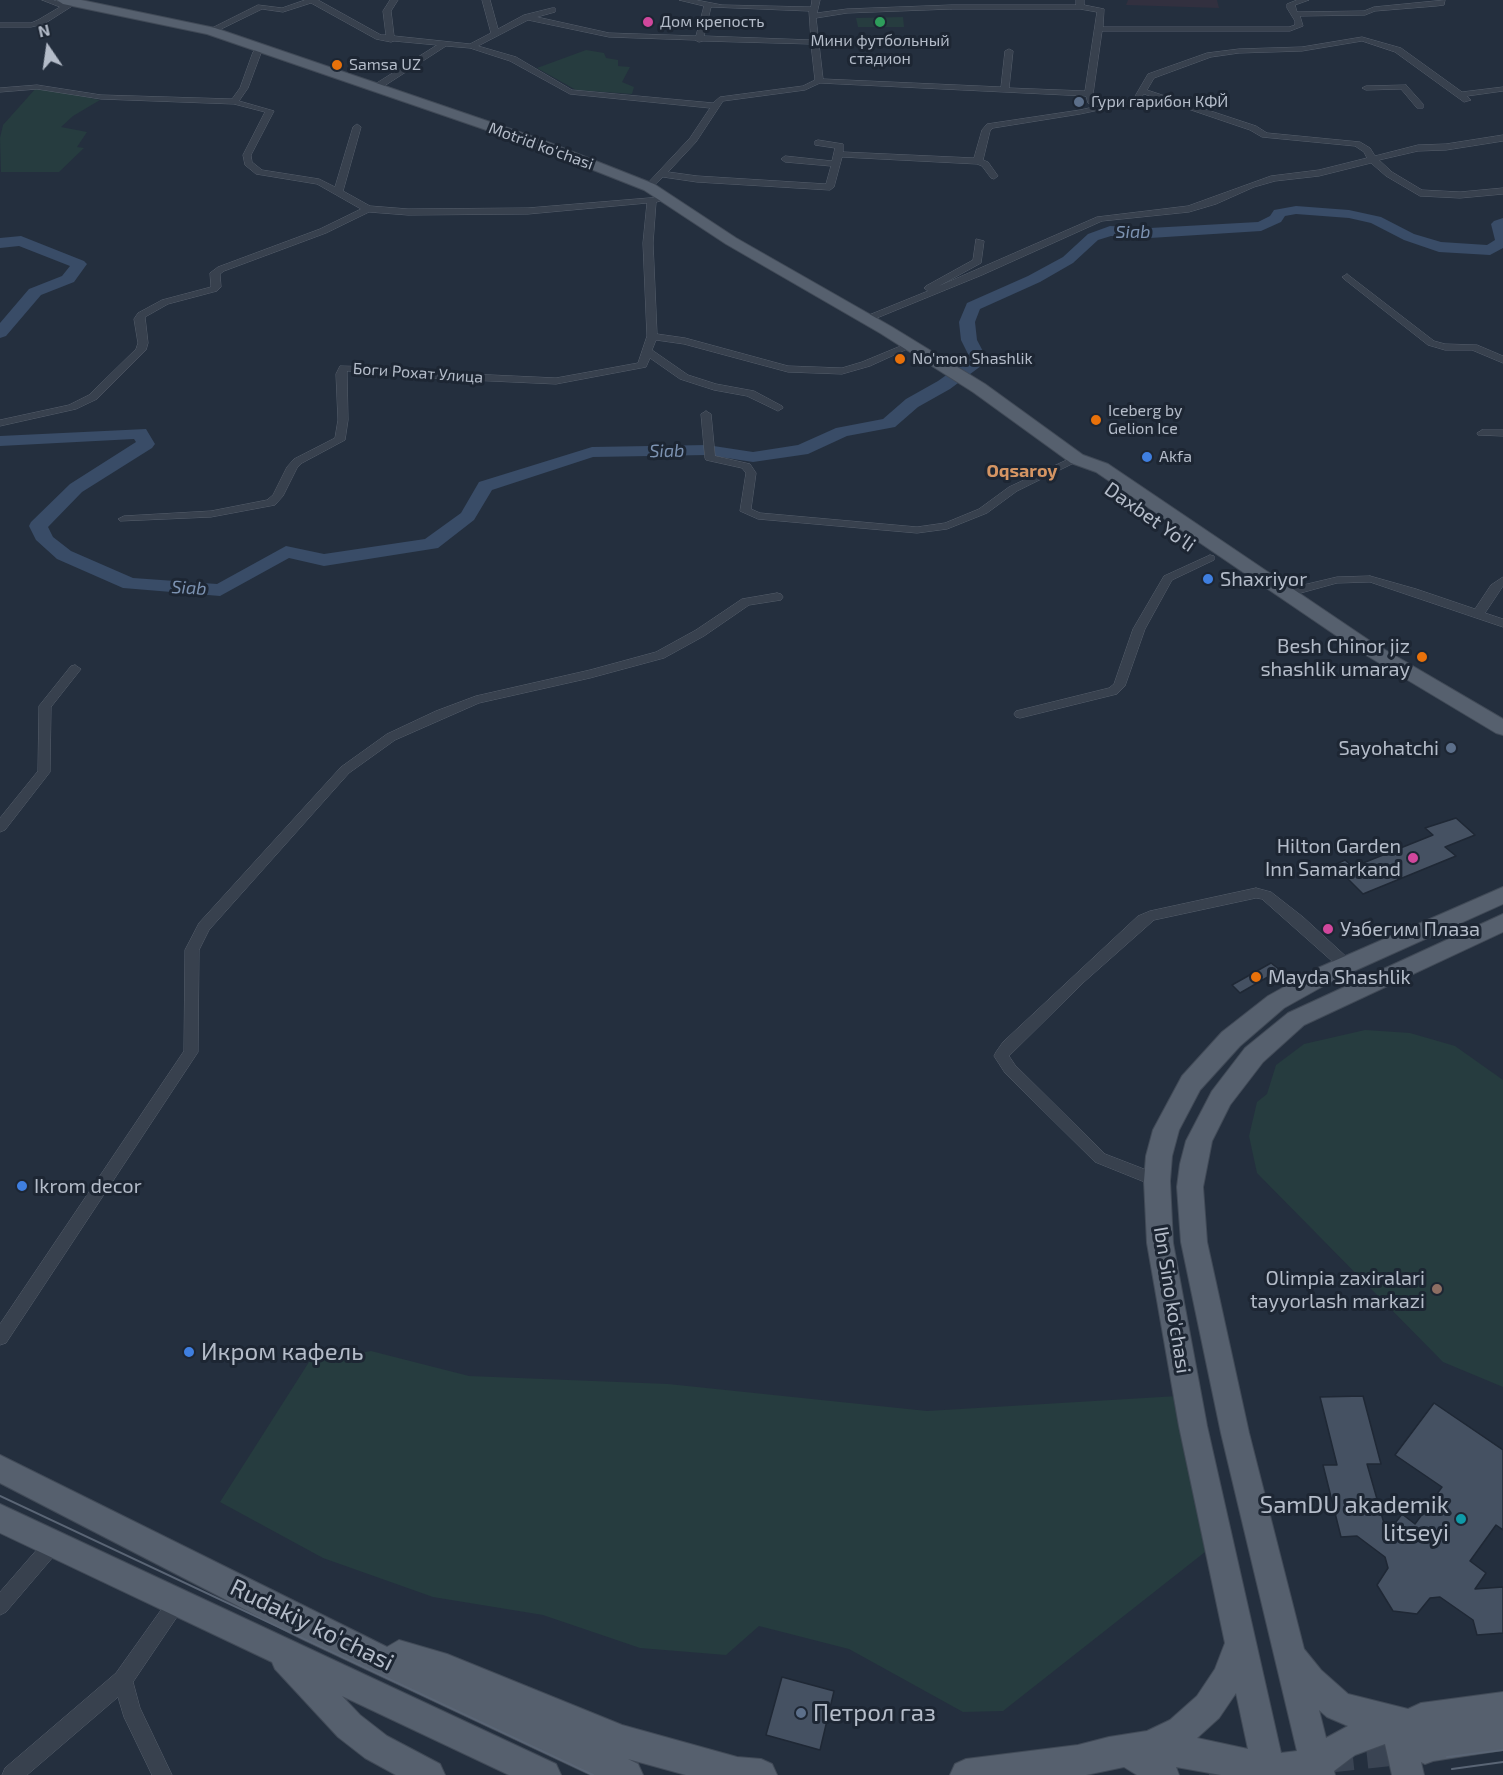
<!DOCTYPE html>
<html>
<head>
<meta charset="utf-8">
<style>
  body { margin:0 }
  #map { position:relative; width:1503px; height:1775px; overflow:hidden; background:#242f3e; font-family:"Exo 2",sans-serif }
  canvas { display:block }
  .north { position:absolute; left:18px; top:18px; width:60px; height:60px; -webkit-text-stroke:4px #1d2633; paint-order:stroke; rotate:347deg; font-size:16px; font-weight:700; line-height:24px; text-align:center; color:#b4bcc9 }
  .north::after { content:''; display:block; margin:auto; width:21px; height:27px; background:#b4bcc9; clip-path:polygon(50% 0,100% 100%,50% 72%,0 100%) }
</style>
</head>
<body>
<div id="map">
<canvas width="1503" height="1775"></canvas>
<div class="north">N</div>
</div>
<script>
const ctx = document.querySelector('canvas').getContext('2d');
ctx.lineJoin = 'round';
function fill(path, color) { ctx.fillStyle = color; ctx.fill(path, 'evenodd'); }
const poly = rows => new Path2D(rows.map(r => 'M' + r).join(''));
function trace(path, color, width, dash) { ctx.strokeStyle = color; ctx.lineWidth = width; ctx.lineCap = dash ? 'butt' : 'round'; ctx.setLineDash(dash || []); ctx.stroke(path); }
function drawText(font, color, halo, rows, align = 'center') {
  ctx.font = font + ' "Exo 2",sans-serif'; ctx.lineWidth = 6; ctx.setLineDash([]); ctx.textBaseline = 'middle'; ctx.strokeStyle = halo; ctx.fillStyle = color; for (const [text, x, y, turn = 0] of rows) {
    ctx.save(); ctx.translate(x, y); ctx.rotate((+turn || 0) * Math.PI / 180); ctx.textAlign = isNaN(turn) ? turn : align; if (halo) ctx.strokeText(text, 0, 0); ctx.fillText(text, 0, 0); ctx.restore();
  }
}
fill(poly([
  [1128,0,1217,0,1219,8,1126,5]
]), '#32303f');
fill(poly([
  [903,17,904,27,858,27,856,18],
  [586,50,604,53,606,58,618,60,618,66,630,67,622,82,634,87,632,94,576,90,537,68],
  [37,87,100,100,73,116,61,127,87,132,77,147,84,148,59,172,1,172,0,138,3,125],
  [1365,1030,1410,1033,1455,1046,1503,1080,1503,1387,1443,1362,1257,1173,1249,1136,1257,1102,1267,1094,1276,1065,1304,1044],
  [371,1351,469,1376,668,1384,927,1411,1178,1396,1205,1552,1003,1711,963,1712,849,1649,759,1626,726,1655,640,1648,543,1615,433,1597,323,1558,220,1502,309,1362]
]), '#263c3f');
fill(poly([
  [1296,206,1349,210,1381,217,1414,234,1441,242,1487,245,1495,240,1491,224,1494,221,1503,218,1503,248,1490,255,1439,252,1404,240,1371,223,1349,218,1296,214,1285,216,1281,222,1261,231,1150,238,1111,236,1098,240,1073,263,1040,282,980,309,975,322,977,340,987,359,985,363,950,389,918,407,895,427,847,436,808,454,753,462,707,455,593,457,492,490,474,520,438,548,324,566,289,558,220,596,123,588,57,559,36,540,29,526,31,522,70,484,136,442,134,439,0,446,0,436,146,429,155,444,152,448,82,492,48,527,53,537,71,551,133,578,217,584,286,546,324,554,425,539,461,513,479,482,592,447,707,445,753,452,798,445,836,428,883,419,906,399,938,381,970,358,961,340,959,322,967,303,1028,276,1063,257,1088,234,1110,226,1150,228,1258,222,1270,216,1274,210,1296,206],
  [21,236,84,261,87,264,74,282,41,295,6,336,0,338,0,323,29,289,62,276,70,266,19,246,0,248,0,238,21,236]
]), '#394c67');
const building = poly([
  [1456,818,1475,835,1445,847,1456,856,1363,894,1334,865,1345,860,1353,867,1433,835,1425,828,1456,818],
  [1271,963,1280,970,1240,993,1232,985,1271,963],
  [1363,1396,1381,1464,1367,1464,1387,1534,1402,1514,1415,1524,1442,1487,1395,1455,1434,1403,1503,1450,1503,1530,1496,1525,1470,1561,1486,1573,1475,1589,1503,1587,1503,1633,1477,1635,1473,1620,1440,1597,1430,1598,1417,1614,1393,1611,1377,1585,1388,1568,1385,1557,1357,1536,1341,1537,1323,1465,1337,1465,1320,1397,1363,1396],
  [782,1677,834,1691,820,1750,766,1735,782,1677]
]);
fill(building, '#455162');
trace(building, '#1f2835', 1.5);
trace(poly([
  [1325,1759,1418,1749],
  [1209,1775,1245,1770]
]), '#3a4453', 28, [28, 14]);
const street = poly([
  [42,0,53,0,66,4,73,1,77,3,44,24,31,27,0,27,0,23,31,23,38,20,60,7,42,0],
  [305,0,318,0,381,35,386,35,383,11,390,0,398,0,391,11,394,36,470,44,491,33,482,0,490,0,498,29,524,15,552,8,555,8,555,12,537,17,609,33,696,36,704,6,679,0,696,0,722,5,811,7,812,0,820,0,817,13,847,9,951,5,1076,5,1076,0,1084,0,1084,5,1104,9,1103,27,1289,27,1295,25,1295,21,1287,8,1287,4,1297,0,1309,0,1295,5,1297,12,1364,11,1374,7,1445,0,1444,5,1436,6,1375,11,1365,15,1300,16,1303,26,1290,31,1102,31,1093,94,1096,103,1092,105,1088,103,1086,96,820,83,805,90,723,101,696,142,668,172,697,176,826,184,831,166,785,162,781,159,785,156,832,161,835,148,815,145,815,141,818,140,843,144,843,152,974,158,982,130,987,124,1080,110,1134,98,1148,74,1207,53,1239,49,1302,47,1362,37,1401,48,1462,92,1503,87,1503,91,1467,96,1471,100,1464,102,1395,52,1362,41,1302,51,1239,53,1211,57,1154,78,1147,90,1256,126,1267,133,1360,142,1370,148,1375,156,1418,145,1446,144,1503,135,1503,141,1446,150,1418,151,1379,160,1392,172,1422,190,1460,192,1503,188,1503,194,1460,198,1420,196,1386,176,1371,163,1319,176,1275,181,1254,187,1216,204,1189,212,1102,221,982,275,867,322,862,319,864,317,928,291,924,288,926,286,973,260,976,239,984,241,981,263,939,286,1097,217,1188,206,1271,176,1319,170,1367,158,1364,152,1355,146,1262,137,1250,130,1144,94,1137,102,1080,114,993,128,990,131,983,160,988,162,998,176,994,179,991,178,982,166,977,164,842,157,834,187,830,190,697,182,663,177,649,190,645,187,646,185,690,138,710,108,570,94,510,61,470,48,446,46,378,90,372,90,372,86,437,45,394,41,391,42,376,39,311,3,283,12,262,9,213,33,206,31,258,5,282,8,305,0],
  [711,7,809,11,811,40,704,36,711,7],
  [951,9,1080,9,1097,12,1085,91,1009,88,1013,51,1009,49,1005,51,1001,87,823,79,816,18,847,13,951,9],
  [528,20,609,37,695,40,699,42,703,41,811,44,815,80,803,86,720,97,713,103,572,90,516,57,478,46,528,20],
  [259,46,266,48,261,53,248,88,239,101,274,111,251,155,252,162,262,170,319,179,335,187,353,127,357,124,361,127,343,191,370,206,408,209,528,208,661,197,661,201,656,202,653,243,657,334,685,338,788,366,842,368,862,362,908,343,916,345,870,366,842,374,788,372,684,344,656,340,652,350,688,375,716,384,754,391,782,406,783,408,778,411,747,396,714,390,680,379,650,358,646,367,556,384,426,378,409,374,347,371,348,420,345,440,302,463,297,468,283,496,275,505,211,517,120,521,118,519,124,516,211,511,267,500,273,495,287,467,294,459,335,438,338,420,336,374,340,366,409,368,426,372,556,378,638,363,647,336,643,243,647,203,528,214,408,215,369,212,326,233,224,271,220,274,221,287,217,291,168,304,145,317,148,343,146,350,97,399,76,409,0,426,0,420,69,405,89,395,136,349,138,343,134,319,138,313,162,300,211,287,210,273,218,267,320,229,361,209,317,184,256,174,245,165,243,155,265,112,234,104,101,99,37,89,0,92,0,88,37,85,101,95,232,99,240,88,253,52,259,46],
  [1406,85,1423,104,1423,108,1417,108,1401,89,1366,90,1362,88,1366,86,1406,85],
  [1347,274,1434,341,1445,344,1477,345,1503,356,1503,363,1472,350,1445,350,1428,345,1344,279,1342,277,1347,274],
  [706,411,711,414,715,456,750,464,756,473,751,509,760,513,917,527,945,523,979,509,1009,487,1073,457,1081,457,1082,459,1017,491,987,513,947,529,917,533,758,519,740,511,746,473,742,468,706,460,705,458,701,414,706,411],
  [1482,430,1503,430,1503,436,1478,435,1477,433,1482,430],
  [1210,555,1214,556,1214,560,1172,580,1145,629,1125,686,1117,694,1020,718,1016,717,1014,714,1016,711,1109,688,1114,684,1133,629,1164,576,1210,555],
  [1370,576,1416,589,1475,609,1491,585,1503,577,1503,586,1485,613,1503,619,1503,627,1370,582,1337,583,1286,597,1280,593,1282,590,1337,577,1370,576],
  [777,593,781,594,783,597,781,600,749,605,704,636,664,658,590,678,479,703,395,740,349,773,209,930,199,950,198,1052,6,1343,0,1345,0,1324,184,1051,185,950,199,923,341,767,387,734,436,711,476,696,590,670,656,652,696,630,742,599,777,593],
  [75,665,81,669,51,707,50,772,5,830,0,832,0,818,38,771,39,706,71,666,75,665],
  [1256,888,1271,892,1303,917,1351,961,1353,965,1351,969,1341,969,1262,899,1256,898,1154,920,1084,982,1009,1056,1015,1065,1105,1154,1162,1176,1165,1181,1162,1186,1157,1187,1095,1162,1005,1073,994,1056,996,1052,1003,1042,1138,916,1150,911,1256,888],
  [53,1535,59,1538,62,1544,59,1550,6,1612,0,1615,0,1592,47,1538,53,1535],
  [177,1593,183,1596,186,1602,183,1608,133,1682,140,1708,172,1775,152,1775,124,1717,118,1697,27,1775,2,1775,5,1768,116,1673,171,1596,177,1593]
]);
const primary = poly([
  [57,0,81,0,215,28,540,139,654,184,736,238,892,327,985,384,1083,455,1108,464,1370,641,1503,719,1503,735,1496,733,1356,649,1096,472,1071,463,973,392,880,333,726,244,644,190,530,145,207,34,63,4,57,0],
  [1503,887,1503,904,1334,980,1284,1008,1240,1046,1200,1090,1179,1130,1172,1156,1170,1181,1173,1243,1207,1426,1281,1753,1297,1751,1221,1433,1181,1242,1177,1187,1180,1164,1186,1141,1212,1091,1245,1048,1288,1013,1503,914,1503,932,1304,1025,1263,1062,1230,1105,1212,1141,1203,1187,1207,1242,1249,1433,1304,1649,1321,1670,1348,1694,1408,1709,1421,1703,1503,1692,1503,1750,1433,1761,1425,1764,1421,1762,1424,1775,1392,1775,1385,1744,1355,1755,1334,1771,1335,1775,1221,1775,1176,1767,1179,1775,1137,1775,1124,1767,1086,1775,950,1775,955,1764,966,1759,1078,1745,1109,1737,1147,1731,1170,1720,1197,1696,1215,1669,1225,1643,1179,1426,1147,1243,1144,1181,1146,1156,1153,1130,1182,1076,1222,1032,1268,996,1318,968,1503,887],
  [1236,1693,1248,1749,1197,1738,1219,1718,1236,1693],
  [1319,1710,1327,1717,1348,1726,1326,1738,1319,1710],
  [0,1455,387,1647,399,1640,447,1654,622,1725,737,1757,761,1759,772,1764,777,1775,686,1775,628,1759,638,1764,643,1775,591,1775,302,1639,0,1483,0,1455],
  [0,1504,556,1764,561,1775,509,1775,342,1696,360,1715,387,1736,440,1764,445,1775,396,1775,365,1758,338,1737,275,1669,272,1662,0,1533,0,1504]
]);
trace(street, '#565f6c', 1);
trace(primary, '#414a57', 2);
fill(street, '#38414e');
fill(primary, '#56606e');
trace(poly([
  [0,1496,593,1775],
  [1447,1757,1503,1750],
  [1452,1769,1503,1762]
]), '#5a6575', 2);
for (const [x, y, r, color] of [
  [648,22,6,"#d1479c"],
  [880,22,6,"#2e9e5b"],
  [337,65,6,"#e8710a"],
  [1079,102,6,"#5c6f8a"],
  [900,359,6,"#e8710a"],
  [1096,420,6,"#e8710a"],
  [1147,457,6,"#3f7fe0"],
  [1208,579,6,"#3f7fe0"],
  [1422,657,6,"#e8710a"],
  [1451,748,6,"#5c6f8a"],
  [1413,858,6,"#d1479c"],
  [1328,929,6,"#d1479c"],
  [1256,977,6,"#e8710a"],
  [22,1186,6,"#3f7fe0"],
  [1437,1289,6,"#8d6e63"],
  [189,1352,6,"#3f7fe0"],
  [1461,1519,6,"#0f9aa8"],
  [801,1713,6,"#5c6f8a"]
]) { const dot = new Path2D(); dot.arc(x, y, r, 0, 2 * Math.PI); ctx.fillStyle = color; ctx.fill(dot); trace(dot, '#1d2633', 2); }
drawText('16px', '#b4bcc9', '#1d2633', [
  ["Дом крепость",660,22],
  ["Мини футбольный",880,41,"center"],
  ["стадион",880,59,"center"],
  ["Samsa UZ",349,65],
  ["Гури гарибон КФЙ",1091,102],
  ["No'mon Shashlik",912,359],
  ["Iceberg by",1108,411],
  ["Gelion Ice",1108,429],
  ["Akfa",1159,457]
], 'left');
drawText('16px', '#b4bcc9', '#1d2633', [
  ["Motrid ko'chasi",541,146,20],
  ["Боги Рохат Улица",418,373,4]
]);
drawText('italic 18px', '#7c92b1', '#1d2633', [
  ["Siab",1133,232],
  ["Siab",667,451,-1],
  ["Siab",189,588,3]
]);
drawText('bold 18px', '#d59563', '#1d2633', [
  ["Oqsaroy",1022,471]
]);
drawText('20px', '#b4bcc9', '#1d2633', [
  ["Daxbet Yo'li",1150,517,35],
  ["Ibn Sino ko'chasi",1172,1300,81]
]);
drawText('20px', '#b4bcc9', '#1d2633', [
  ["Shaxriyor",1220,579],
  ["Besh Chinor jiz",1410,646,"right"],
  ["shashlik umaray",1410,669,"right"],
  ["Sayohatchi",1439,748,"right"],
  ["Hilton Garden",1401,846,"right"],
  ["Inn Samarkand",1401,869,"right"],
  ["Узбегим Плаза",1340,929],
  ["Mayda Shashlik",1268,977],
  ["Ikrom decor",34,1186],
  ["Olimpia zaxiralari",1425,1278,"right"],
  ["tayyorlash markazi",1425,1301,"right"]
], 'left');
drawText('24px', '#b4bcc9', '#1d2633', [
  ["Икром кафель",201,1352],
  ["SamDU akademik",1449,1505,"right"],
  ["litseyi",1449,1533,"right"],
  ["Петрол газ",813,1713]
], 'left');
drawText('24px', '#b4bcc9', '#1d2633', [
  ["Rudakiy ko'chasi",312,1625,26]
]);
</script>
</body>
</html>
